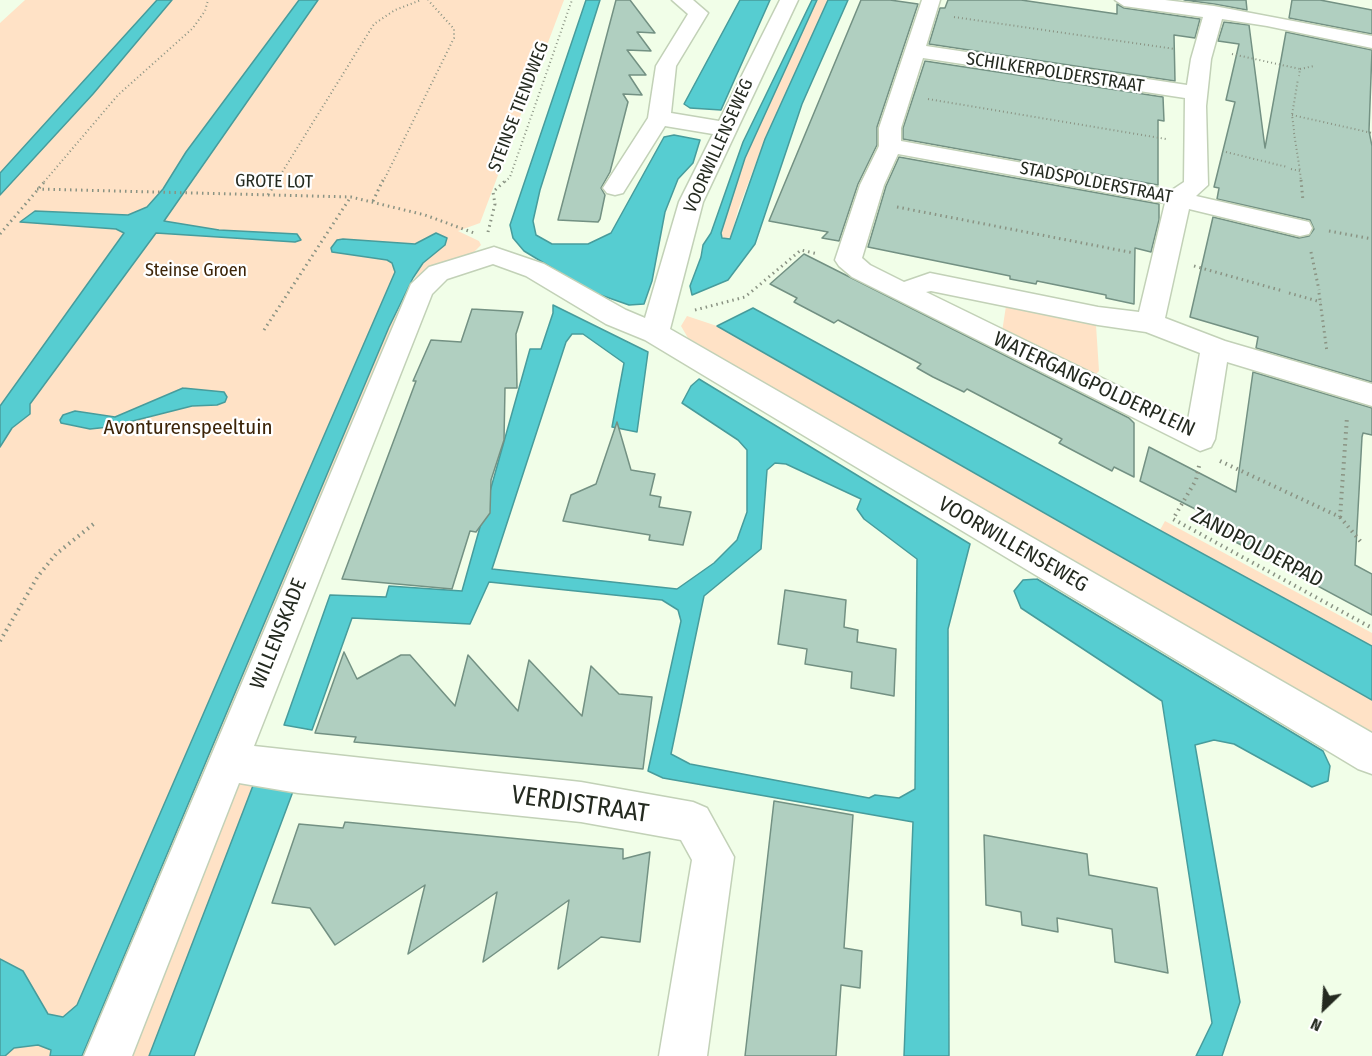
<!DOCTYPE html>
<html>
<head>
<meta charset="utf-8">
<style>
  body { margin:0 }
  #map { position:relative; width:1372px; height:1056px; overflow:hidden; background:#f1fee8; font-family:"Fira Sans Condensed",sans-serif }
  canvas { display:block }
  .north { position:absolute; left:1294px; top:978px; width:60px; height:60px; -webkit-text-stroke:4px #fff; paint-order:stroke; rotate:205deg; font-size:16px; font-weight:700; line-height:24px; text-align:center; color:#242a20 }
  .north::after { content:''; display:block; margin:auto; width:21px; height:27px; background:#242a20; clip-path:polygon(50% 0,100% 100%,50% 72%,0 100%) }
</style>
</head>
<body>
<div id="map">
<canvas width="1372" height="1056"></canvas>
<div class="north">N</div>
</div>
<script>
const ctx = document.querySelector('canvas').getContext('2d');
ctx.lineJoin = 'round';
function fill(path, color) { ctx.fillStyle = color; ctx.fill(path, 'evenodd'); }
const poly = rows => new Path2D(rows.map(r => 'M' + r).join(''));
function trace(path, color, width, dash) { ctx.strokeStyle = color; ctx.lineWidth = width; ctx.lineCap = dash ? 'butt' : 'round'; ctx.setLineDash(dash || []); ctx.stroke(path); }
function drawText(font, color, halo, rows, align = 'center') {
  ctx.font = font + ' "Fira Sans Condensed",sans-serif'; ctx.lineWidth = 4.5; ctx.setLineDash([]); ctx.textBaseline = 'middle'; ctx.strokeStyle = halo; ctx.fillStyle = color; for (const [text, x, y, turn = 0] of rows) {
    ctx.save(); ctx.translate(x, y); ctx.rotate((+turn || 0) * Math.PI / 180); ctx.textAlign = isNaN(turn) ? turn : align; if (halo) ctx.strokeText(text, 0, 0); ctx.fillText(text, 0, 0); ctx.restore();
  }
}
fill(poly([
  [25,0,157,0,0,173,0,23],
  [172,0,564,0,480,223,458,231,479,241,481,245,473,253,441,265,94,1056,82,1056,389,327,419,270,405,282,77,1056,0,1056,0,195,93,94],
  [817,0,828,0,765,139,738,210,731,237,724,239,721,233,745,158],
  [1006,306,1096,325,1099,371,1093,377,1002,332],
  [687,316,717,326,1372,700,1372,742,688,338,681,326],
  [1165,521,1372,633,1372,646,1160,530],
  [229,781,254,783,149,1056,121,1056]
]), '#ffe2c6');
const water = poly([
  [157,0,172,0,93,94,0,195,0,173,157,0],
  [299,0,318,0,164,221,219,230,297,234,301,240,295,242,156,233,30,404,30,414,12,428,0,447,0,406,124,233,116,229,20,222,35,211,128,215,147,207,163,189,186,152,299,0],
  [586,0,600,0,540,190,533,221,536,235,552,244,588,244,611,233,664,137,674,135,700,140,693,163,678,179,665,212,652,281,644,304,629,305,592,292,524,251,513,238,510,225,586,0],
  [740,0,770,0,721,110,690,108,684,104,740,0],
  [812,0,817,0,745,158,721,233,722,238,730,239,765,139,828,0,848,0,802,104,755,244,728,280,692,295,690,286,701,257,703,245,711,233,743,142,812,0],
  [436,233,447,238,445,245,423,263,413,278,389,327,82,1056,50,1056,51,1050,38,1045,14,1048,5,1056,0,1056,0,959,23,971,48,1014,63,1017,77,1005,395,272,392,263,387,260,332,252,331,248,337,240,343,239,415,244,436,233],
  [553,305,648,352,637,432,612,427,624,363,583,334,572,334,566,342,492,569,677,589,714,563,737,540,747,512,747,450,738,440,682,403,691,386,699,379,970,544,948,629,949,1056,904,1056,913,822,663,778,648,771,681,621,678,610,662,600,489,582,470,624,352,618,312,730,284,725,330,595,386,597,389,586,462,591,530,349,541,349,553,313,553,305],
  [775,463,786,464,861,499,857,509,864,519,917,559,915,789,899,798,875,795,869,798,690,764,671,754,704,596,761,549,767,470,775,463],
  [753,308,1372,646,1372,700,717,326,753,308],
  [183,388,224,392,227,397,225,402,217,405,192,406,109,427,90,429,61,423,60,420,63,415,75,411,115,417,183,388],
  [1037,579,1323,751,1330,766,1328,781,1312,787,1234,744,1214,740,1195,745,1240,1002,1222,1056,1196,1056,1212,1023,1162,701,1021,608,1014,591,1023,580,1037,579],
  [254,783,295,786,194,1056,149,1056,254,783]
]);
fill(water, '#56cdd1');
trace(water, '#479c9c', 1.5);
const building = poly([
  [616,0,630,0,655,33,637,32,651,51,627,50,646,75,629,75,642,95,623,94,628,102,610,172,601,188,605,195,600,219,598,222,558,220,616,0],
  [861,0,890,0,918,4,877,127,877,145,858,184,839,241,822,238,828,232,769,221,861,0],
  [948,0,1021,0,1117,14,1117,4,1124,8,1200,19,1195,38,1174,35,1175,81,929,44,940,8,945,8,948,0],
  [1184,0,1246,0,1247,10,1214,4,1184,0],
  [1292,0,1320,0,1372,10,1372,34,1289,18,1292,0],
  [1224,22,1249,25,1265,148,1286,32,1372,50,1369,131,1372,146,1372,382,1256,348,1258,337,1190,317,1213,217,1299,238,1309,236,1314,229,1310,220,1217,199,1219,188,1214,187,1235,102,1226,100,1239,44,1218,41,1224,22],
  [925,61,1163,97,1164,121,1158,120,1158,185,903,139,903,128,925,61],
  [899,157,1159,204,1159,220,1151,252,1135,248,1134,304,1106,298,1106,295,1037,281,1036,284,1010,279,1010,276,868,247,886,186,899,157],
  [804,254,1129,418,1134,423,1134,477,1114,467,1112,471,1059,443,1062,439,967,389,964,392,933,377,917,368,921,364,838,320,834,323,794,302,797,298,770,284,804,254],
  [472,309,523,312,516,334,517,388,505,388,504,440,491,480,490,513,476,532,470,531,452,589,342,579,416,381,413,381,431,340,461,342,472,309],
  [1253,372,1372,408,1372,435,1363,433,1362,437,1355,565,1372,574,1372,615,1202,524,1207,515,1140,481,1149,447,1236,492,1253,372],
  [617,422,631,470,655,474,650,495,661,497,659,507,691,512,683,545,649,540,650,535,563,521,571,495,596,484,617,422],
  [785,590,846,600,844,627,858,630,857,642,896,649,894,696,851,688,852,672,805,664,807,649,778,644,785,590],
  [344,652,357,679,401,655,410,655,455,706,468,655,518,711,529,660,582,716,591,666,619,694,652,697,643,769,354,742,356,737,315,733,344,652],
  [774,801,853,815,844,948,862,951,860,988,841,985,836,1056,745,1056,774,801],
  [345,822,623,849,623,859,650,852,640,942,601,937,558,969,569,900,483,962,497,892,408,954,425,885,335,945,310,908,272,903,299,824,343,828,345,822],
  [984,835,1087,854,1089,875,1157,888,1168,973,1115,962,1112,929,1057,918,1058,932,1022,925,1021,912,986,905,984,835]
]);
fill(building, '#b0cfc0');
trace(building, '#739183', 1.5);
const minor = poly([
  [672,0,693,0,708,13,676,66,671,113,719,121,780,0,798,0,703,202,670,329,1372,733,1372,774,1358,769,645,340,606,324,526,276,493,264,447,279,432,294,254,746,581,782,693,802,707,808,734,857,707,1056,659,1056,692,860,681,840,581,822,298,793,239,783,132,1056,84,1056,411,284,429,267,494,247,544,264,626,310,645,318,679,202,713,134,665,126,623,193,615,195,607,193,603,188,648,118,656,66,688,14,672,0],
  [922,0,940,0,926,46,1187,85,1191,59,1203,17,1124,6,1115,0,1165,0,1214,6,1372,36,1372,48,1267,26,1222,19,1211,59,1206,106,1208,185,1196,196,1309,222,1312,228,1309,234,1300,236,1189,209,1165,318,1225,341,1372,384,1372,406,1227,362,1215,439,1211,447,1200,451,852,277,839,266,835,260,860,185,879,146,879,128,922,0],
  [923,58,1185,98,1184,182,1172,190,901,141,901,128,923,58],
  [898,154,1165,203,1139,312,1098,307,930,273,904,282,870,265,862,258,884,185,898,154],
  [931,291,1098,325,1146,332,1200,353,1188,420,926,292,931,291]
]);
trace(minor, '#c2d1b7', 3);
trace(poly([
  [954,17,1175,49],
  [1232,54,1300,69,1299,76],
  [1300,69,1314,66],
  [928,99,1166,139],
  [1292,115,1372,133],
  [1294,130,1292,115,1298,79],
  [1294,133,1300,171],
  [1226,152,1287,167],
  [1291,169,1300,171,1301,182],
  [44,182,118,95,193,28,205,11,208,0],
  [276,182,374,24,395,10,421,0],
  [383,182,454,38,454,29,428,0],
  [505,182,510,177,572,0]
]), '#8a9383', 2, [1, 3]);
trace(poly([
  [1301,180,1303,201],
  [37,189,351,197,425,215,474,233],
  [268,195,277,180],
  [373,201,383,180],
  [897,207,1134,253],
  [1329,231,1372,239],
  [488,232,495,204,493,192,506,180],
  [0,234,46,180],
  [1311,252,1319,290],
  [1194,266,1283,291],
  [1289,293,1321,302],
  [1319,293,1327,352],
  [695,310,745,297,801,250,818,254],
  [264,330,350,198]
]), '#8a9383', 3, [1.5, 4]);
trace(poly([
  [1220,461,1340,517,1347,417],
  [1199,466,1196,480,1173,519,1372,628],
  [1340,517,1361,542],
  [0,641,38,576,56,554,96,522]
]), '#8a9383', 4, [1.5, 4.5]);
fill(minor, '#fff');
drawText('18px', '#242a20', '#fff', [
  ["SCHILKERPOLDERSTRAAT",1055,73,9],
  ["STEINSE TIENDWEG",519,107,-69],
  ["VOORWILLENSEWEG",719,146,-66],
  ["GROTE LOT",274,182,1],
  ["STADSPOLDERSTRAAT",1096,183,11]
]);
drawText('18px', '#3d2509', '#fff', [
  ["Steinse Groen",196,271]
]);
drawText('21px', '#242a20', '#fff', [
  ["WATERGANGPOLDERPLEIN",1094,385,25],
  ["VOORWILLENSEWEG",1013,545,30],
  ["ZANDPOLDERPAD",1257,548,28],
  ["WILLENSKADE",279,634,-68]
]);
drawText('21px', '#3d2509', '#fff', [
  ["Avonturenspeeltuin",188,428]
]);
drawText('26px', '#242a20', '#fff', [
  ["VERDISTRAAT",580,805,8]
]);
</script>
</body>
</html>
